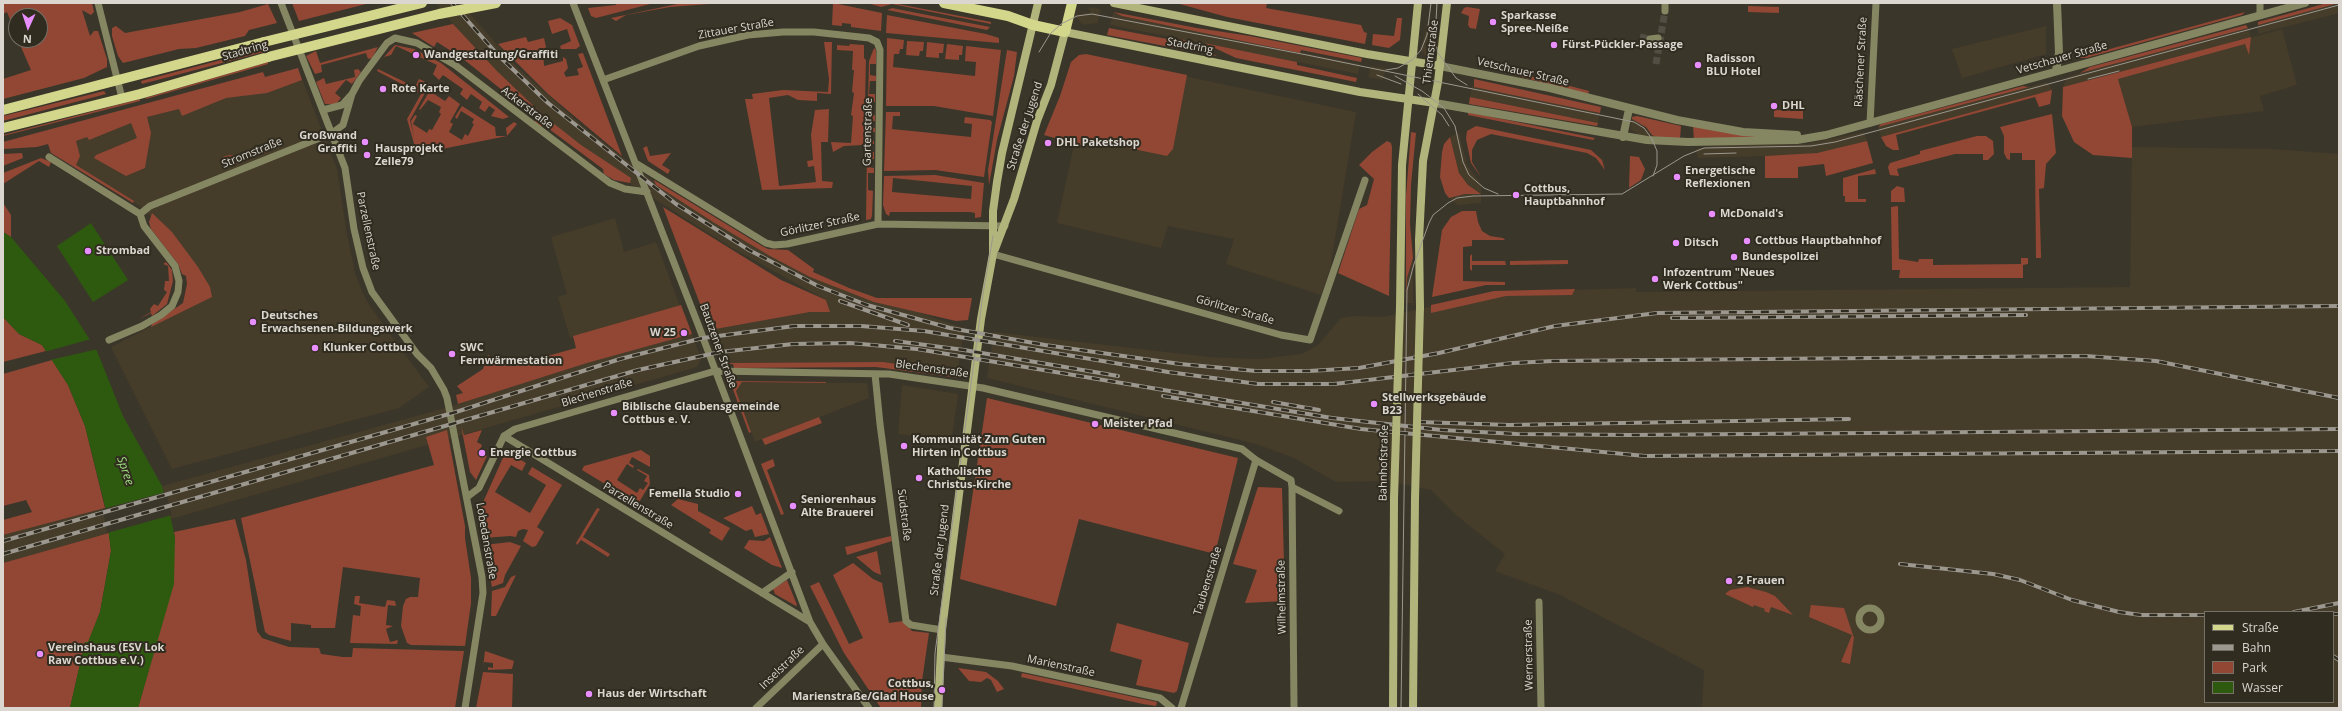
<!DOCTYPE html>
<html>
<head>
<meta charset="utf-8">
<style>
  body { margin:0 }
  #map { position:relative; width:2342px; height:711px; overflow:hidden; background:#3b362a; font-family:"Open Sans",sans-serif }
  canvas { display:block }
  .frame { position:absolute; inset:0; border:4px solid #dbd7d0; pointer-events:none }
  .legend { position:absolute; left:2204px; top:611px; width:130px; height:92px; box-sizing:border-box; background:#312c20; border:1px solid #757066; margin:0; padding:5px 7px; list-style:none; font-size:12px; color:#dbd7d0 }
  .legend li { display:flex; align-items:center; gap:8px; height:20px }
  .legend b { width:20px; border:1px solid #757066 }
  .north { position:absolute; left:8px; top:8px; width:40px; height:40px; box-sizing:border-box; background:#312c20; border:1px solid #757066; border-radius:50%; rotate:183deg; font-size:11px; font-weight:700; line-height:16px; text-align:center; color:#dbd7d0 }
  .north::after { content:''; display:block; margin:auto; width:14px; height:18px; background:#e88eff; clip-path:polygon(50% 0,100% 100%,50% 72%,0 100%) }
</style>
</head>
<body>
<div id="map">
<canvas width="2342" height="711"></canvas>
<div class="frame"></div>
<ul class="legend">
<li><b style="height:5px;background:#d3d78c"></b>Straße</li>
<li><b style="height:5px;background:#9c988f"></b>Bahn</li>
<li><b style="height:11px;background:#914734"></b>Park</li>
<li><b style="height:11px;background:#2e5a10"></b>Wasser</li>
</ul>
<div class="north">N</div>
</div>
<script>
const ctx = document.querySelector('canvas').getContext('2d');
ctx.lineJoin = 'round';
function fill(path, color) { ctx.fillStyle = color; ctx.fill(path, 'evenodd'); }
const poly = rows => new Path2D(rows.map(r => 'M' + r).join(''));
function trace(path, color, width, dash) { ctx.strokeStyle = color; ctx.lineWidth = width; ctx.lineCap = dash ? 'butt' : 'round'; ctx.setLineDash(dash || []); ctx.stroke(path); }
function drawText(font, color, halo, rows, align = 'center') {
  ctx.font = font + ' "Open Sans",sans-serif'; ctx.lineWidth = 4; ctx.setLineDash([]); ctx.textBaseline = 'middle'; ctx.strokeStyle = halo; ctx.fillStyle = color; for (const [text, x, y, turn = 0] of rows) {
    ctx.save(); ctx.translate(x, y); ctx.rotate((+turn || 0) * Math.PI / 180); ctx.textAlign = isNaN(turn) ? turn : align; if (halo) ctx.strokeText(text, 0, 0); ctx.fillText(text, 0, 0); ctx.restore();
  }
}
fill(poly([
  [436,3,460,3,517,67,586,129,651,179,748,240,787,262,859,292,964,328,958,371,883,362,726,363,720,356,710,330,810,312,830,312,826,300,732,248,612,172,543,115,497,71,456,28],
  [2339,3,2339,13,2258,34,2258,25],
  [1087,7,1100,9,1098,23,1083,25,1078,19,1075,15,1091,12],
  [1113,13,1122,16,1360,64,1358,74,1110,25],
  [1428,21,1437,21,1439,46,1438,52,1433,56,1425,56,1421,50],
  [2046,26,2046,54,1962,78,1952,49],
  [2248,28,2251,37,2063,87,2067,77,2080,73],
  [2282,29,2297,85,2260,96,2264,111,2132,127,2117,75],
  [1093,57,1356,112,1330,269,1321,295,1226,264,1234,239,1168,226,1161,248,1057,223],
  [1371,66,1386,68,1383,80,1368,77],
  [302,79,337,169,347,234,355,273,362,291,369,305,429,387,399,408,172,469,111,347,209,297,156,221,138,205,51,152,49,143,214,99,267,92],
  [2047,82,2052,90,1881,137,1878,127],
  [1472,86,1600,113,1598,123,1470,97],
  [1632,119,1642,124,1652,135,1658,138,1642,137,1630,129],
  [1459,132,1467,165,1481,184,1481,203,1458,205,1449,198,1465,194,1480,193,1468,185,1459,173,1450,137],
  [1864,132,1867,141,1835,150,1802,155,1698,158,1696,149,1719,145,1807,144],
  [2132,147,2273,149,2339,154,2339,708,1702,708,1704,670,1560,595,1495,571,1505,554,1457,516,1431,490,1387,481,1336,482,1294,458,1256,444,987,378,994,332,1209,357,1259,359,1302,354,1318,345,1341,318,1356,316,1383,317,1466,299,1570,290,1636,288,1636,292,2130,287],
  [2205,612,2333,612,2333,702,2205,702],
  [615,218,624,252,656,242,680,306,570,338,558,297,567,294,551,237],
  [1413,258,1413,303,1406,303,1407,278],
  [692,334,701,359,697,367,171,519,162,486,449,407,587,363],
  [742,382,867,383,869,398,755,442,736,391],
  [902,385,958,394,951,445,915,442,915,436,898,434],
  [105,508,109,533,3,563,3,535]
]), '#453c2a');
fill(poly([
  [3,3,92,3,94,12,91,15,82,10,90,36,94,31,98,31,107,59,107,67,84,78,3,99,3,79,31,70,18,40,40,40,40,16,16,16,16,34,7,12,3,14],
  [292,3,370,3,299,21],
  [616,3,654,3,596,18,591,16,588,8,616,5],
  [682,3,722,3,670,7,626,15,616,21,611,18],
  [833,3,882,13,881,31,851,27,851,24,842,23,842,26,832,25],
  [867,3,893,3,991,22,991,24,892,4,881,7],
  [1176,3,1267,3,1266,8,1361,25,1364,32,1367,33,1365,44,1227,17],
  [2327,3,2339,3,2258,25,2258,22],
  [268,4,277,23,249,30,245,36,196,48,179,49,123,63,118,56,112,36,112,28,116,26,125,33,240,12],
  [1748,6,1779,7,1779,13,1748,12],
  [1467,7,1480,9,1476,29,1470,28,1468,25,1469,16,1461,13,1464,8],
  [892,8,917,13,990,27,987,30,887,10],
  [1113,12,1197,28,1250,36,1362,58,1361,62,1301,50,1300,53,1122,16],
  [2245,12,2242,15,2086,58,2077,58],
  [887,15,986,34,999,38,999,43,886,33],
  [560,18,572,25,580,46,576,49,561,49,560,46,571,41,567,29,552,34,548,21],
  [1397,18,1402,18,1400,40,1389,48,1372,45,1373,34,1394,36],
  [453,24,497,71,543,115,581,145,631,178,630,183,614,180,604,174,603,169,545,126,539,126,534,122,537,118,462,58,437,42,434,47,412,33],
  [2246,25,2248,28,2080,73,2090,67],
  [1109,28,1178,41,1179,39,1185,40,1217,56,1107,35],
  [526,37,528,42,544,38,546,47,543,50,544,66,563,61,563,57,566,59,568,68,564,73,566,77,579,75,577,69,583,67,578,54,583,53,622,156,548,94,498,44],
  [2251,37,2249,55,2245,44,2118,79,2132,127,2132,158,2093,155,2074,142,2062,116,2063,87],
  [887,38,904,40,903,49,900,49,899,54,894,54,893,67,975,76,976,62,965,61,966,46,1001,50,993,116,934,106,886,106],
  [907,41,924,42,923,51,920,51,919,56,906,55],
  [824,42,832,42,831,94,817,93,817,101,798,100,788,95,769,98,779,186,816,182,814,166,808,167,807,161,813,160,811,135,815,110,829,109,828,142,821,142,822,181,833,182,832,188,762,190,745,99,753,99,752,94,783,90,828,92,829,79],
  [927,42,944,44,943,53,939,53,939,58,926,57],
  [1204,43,1297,62,1297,65,1357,78,1356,82,1236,58],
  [850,44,864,45,864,58,866,60,864,145,844,146,833,152,831,142,851,143,853,116,851,115,854,93,852,92,854,70,852,70,853,51,837,50,837,45,849,46],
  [947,44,963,46,962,55,959,55,959,60,945,59],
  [395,45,414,49,441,63,509,117,503,119,491,116,495,110,489,106,485,112,479,108,482,102,471,94,467,100,460,94,463,89,443,75,439,80,433,74,437,65,396,46,391,55,384,57],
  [378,47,372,58,368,59,366,53,321,65,322,72,315,74,306,56,316,51,320,63],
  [874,48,876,50,876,64,870,64,870,75,876,76,876,81,870,81,869,94,875,94,875,102,869,102,869,114,875,115,875,121,868,121,868,127,875,128,875,132,868,132,868,140,874,141,874,144,867,145,869,61],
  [263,49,264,52,142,84,141,81],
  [1007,50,1017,52,1014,76,997,140,989,185,988,170],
  [1086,54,1187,75,1173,149,1167,156,1085,139,1083,146,1044,135,1060,96,1071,62,1079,55],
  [268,62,268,64,146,99,145,98],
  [298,68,302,80,267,93,226,98,182,116,179,109,147,117,151,133,145,168,126,176,94,158,96,155,137,138,131,123,89,140,87,137,76,141,80,156,76,165,134,201,133,203,51,153,48,144,37,147,3,149,3,142,263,72,265,77],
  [358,69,361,72,352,84,346,80,335,93,341,98,336,104,325,104,316,82,324,78,326,84,355,77,354,70],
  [378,69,415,87,419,79,430,84,410,120,414,137,411,121,415,115,417,116,413,124,427,133,429,129,432,130,441,114,439,112,441,107,428,100,420,110,419,109,433,85,435,86,431,92,445,101,449,96,460,104,450,122,453,124,449,132,462,140,465,134,468,136,474,124,472,123,474,119,461,111,457,119,455,117,462,106,495,127,496,136,507,136,506,128,514,122,517,124,507,136,417,154,407,119,421,94,377,71],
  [1511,72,1547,80,1589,91,1588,94,1510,74],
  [1474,79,1601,107,1600,113,1474,87],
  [2023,86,2029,87,1878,127,1881,124],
  [2052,90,2050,104,2039,107,2035,97,1896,135,1899,150,1893,150,1886,146,1881,137],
  [104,91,106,94,3,121,3,116],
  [1470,97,1598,123,1597,126,1469,104],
  [140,99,140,101,3,136,3,135],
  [1774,110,1803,111,1803,119,1774,117],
  [886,112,900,112,900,116,893,116,892,129,971,137,972,124,964,123,965,117,990,120,992,122,984,177,935,170,884,171],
  [1468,112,1595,138,1593,140,1468,115],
  [2052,114,2056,153,2046,164,2044,188,2039,189,2041,254,2041,258,2036,258,2035,160,2022,160,2022,153,2010,153,2010,160,2007,159,2004,153,2004,136,2000,127],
  [1637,116,1681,126,1680,139,1658,138,1652,135,1646,127,1632,119,1632,117],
  [1476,126,1591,150,1602,160,1605,170,1596,158,1587,153,1491,134,1477,140,1472,150,1472,162,1481,177,1471,163,1466,139,1467,131],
  [1693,126,1769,138,1694,139],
  [1411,132,1416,133,1411,185,1410,224,1413,258,1407,278,1406,303,1406,196],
  [1977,136,1986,136,1993,141,1994,154,1988,160,1983,160,1983,154,1955,154,1897,169,1899,176,1890,175,1888,167,1890,163,1920,154,1920,151],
  [1450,137,1459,173,1468,185,1481,194,1465,194,1449,198,1445,193,1440,177,1442,152,1444,144],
  [1387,141,1391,143,1392,147,1389,296,1338,273,1359,209,1367,205,1374,179,1359,165,1372,152],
  [1867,141,1873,163,1826,176,1824,164,1798,167,1798,178,1765,178,1765,156,1817,153],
  [267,146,269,151,228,167,223,157,229,155,241,156],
  [647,146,650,156,671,153,662,165,670,170,668,174,648,161,643,148],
  [867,151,874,152,874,159,868,159,868,167,874,168,874,173,868,173,868,190,873,191,872,215,871,219,866,220],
  [22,153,23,158,3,166,3,154],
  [1630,156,1639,157,1645,169,1641,180,1629,188],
  [41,158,51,162,49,167,39,161,3,184,3,173],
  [1875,169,1876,174,1858,176,1858,199,1866,199,1866,202,1845,202,1845,196,1843,196,1843,178],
  [935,175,984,183,981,217,975,218,975,213,970,212,890,212,889,216,886,214,883,205,884,176],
  [893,178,972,186,971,199,892,192],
  [654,180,762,246,768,249,788,250,814,269,813,272,849,288,877,298,972,298,968,320,956,321,874,302,810,277,770,256,713,222,656,185],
  [1897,186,1904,188,1905,202,1891,202,1891,191],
  [3,203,11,215,11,237,3,232],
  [1898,206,1899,259,1918,262,1919,259,1933,259,1933,265,2021,264,2021,258,2028,258,2028,264,2023,265,2023,278,1899,278,1900,270,1892,270,1891,207],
  [663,207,781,280,826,300,830,312,810,312,710,330],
  [1462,211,1476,211,1478,222,1482,231,1490,236,1503,238,1505,240,1472,240,1472,246,1463,247,1463,281,1505,282,1505,285,1486,285,1432,297,1442,230,1451,217],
  [152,213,172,232,198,267,210,287,212,297,151,327,152,324,183,303,187,284,186,276,182,274,178,264,151,229,149,222],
  [1472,254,1472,261,1505,261,1506,265,1472,265,1472,271,1470,269,1470,256],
  [1568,260,1568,264,1510,265,1510,261],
  [166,262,172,270,173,281,167,304,152,316,151,313,139,319,151,312,150,309,154,304,158,306,167,292,164,290,165,281,169,281,168,266,163,264],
  [1575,289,1572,295,1506,296,1431,313,1431,305,1494,291],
  [681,305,692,334,587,363,458,404,456,395,463,393,457,386,483,369,488,355,512,366,576,348,573,336],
  [3,317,19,334,42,345,46,351,3,362],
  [719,356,726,363,883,362,960,373,960,378,876,367,734,368,733,364,726,364,722,362],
  [52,360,68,385,85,426,105,508,3,535,3,520,32,512,26,500,3,506,3,374],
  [733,381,826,382,826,383,742,382,736,391,751,432,749,433,731,384],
  [987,398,1238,458,1215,554,1079,519,1056,606,960,579],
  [819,417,822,423,765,445,762,439],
  [461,426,464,435,482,430,477,442,482,445,479,452,487,456,476,480,470,472],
  [447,430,465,526,465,538,471,578,471,603,465,646,411,645,407,643,401,626,403,606,406,599,410,597,418,597,420,578,343,567,335,628,311,628,311,625,291,623,291,641,269,635,265,632,241,518,434,465,426,437],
  [641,450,650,456,650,467,632,457,629,463,634,466,633,468,627,464,617,480,637,493,640,488,643,490,648,483,644,481,647,476,637,470,638,469,649,475,650,484,638,504,582,470,584,466],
  [506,451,526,463,522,471,511,465,495,492,530,513,546,485,528,474,532,467,562,485,537,527,544,532,536,546,532,547,523,541,528,530,523,529,518,531,516,537,510,536,483,538,479,516,480,509],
  [773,459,775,466,767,470,784,514,781,515,761,464],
  [1258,487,1282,488,1285,601,1245,603,1257,570,1233,564],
  [678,499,698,504,698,511,730,528,722,541,709,533,711,530,671,505],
  [752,506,756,515,761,513,769,534,755,537,752,529,746,531,723,518],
  [597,508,600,509,583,537,610,554,608,557,581,540,577,545,576,543],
  [235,519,246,560,257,631,262,638,289,647,319,648,321,654,343,657,352,657,353,648,464,651,455,708,138,708,155,648,175,538,174,532],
  [109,533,111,551,100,612,88,643,85,642,70,708,3,708,3,563],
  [891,536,892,541,847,555,845,547],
  [770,537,782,568,772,565,744,548,749,540,764,541],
  [510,542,521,546,505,575,503,583,492,587,484,545],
  [877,551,881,575,874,572,856,557],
  [853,563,873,579,882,583,889,623,903,621,912,631,929,633,922,681,921,708,881,708,844,653,810,586,819,582,849,644,863,638,833,575],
  [516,575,496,616,491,616,492,591,505,587,511,577],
  [787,580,797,605,796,606,775,594,773,589],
  [1747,587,1766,592,1775,596,1793,615,1771,607,1769,613,1764,611,1765,609,1754,605,1753,607,1725,594,1730,590],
  [355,596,360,596,359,603,385,607,387,600,395,601,396,606,388,605,386,625,393,626,386,629,390,642,398,640,397,644,350,643,353,615,360,616,361,606,354,604],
  [1811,605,1844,608,1854,638,1850,664,1841,662,1852,635,1809,617],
  [1117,623,1189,643,1177,691,1174,693,1136,685,1142,660,1110,651],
  [485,651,514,661,512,669,488,670,488,667,493,668,493,663,484,662,483,668],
  [958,668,986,672,998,681,1004,689,997,692,991,680,987,678,981,682,969,681],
  [483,672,513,674,512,708,476,708],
  [1022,673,1157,702,1156,706,1143,704,1021,677]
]), '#914734');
fill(poly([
  [91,223,128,280,93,302,57,246],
  [3,232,11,237,65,301,97,351,123,416,162,486,171,519,175,538,174,584,138,708,70,708,85,642,88,642,100,612,111,551,105,506,85,426,68,385,42,345,19,334,3,317]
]), '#2e5a10');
fill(poly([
  [91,339,98,349,50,360,44,352],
  [166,492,172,515,107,533,103,509]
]), '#3b362a');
trace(poly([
  [1640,37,1650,39],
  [1656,64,1665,11]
]), '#534e43', 7, [7, 3.5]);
trace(poly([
  [98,3,122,98],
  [281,3,345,168,354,229,363,268,372,292,417,354,431,368,444,390,447,398,482,577,483,593,465,708],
  [573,3,699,327,810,622,823,644,869,708],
  [1665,3,1665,11],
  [2260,15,2260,3],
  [1650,39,1658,38],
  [603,80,699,46,748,35,783,32,814,32,869,38,877,42,880,50,878,224],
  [323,110,342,105,350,96],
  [1870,123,1876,3],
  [49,157,140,214,144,226,175,266,179,281,178,292,172,306,161,315,142,326,109,340],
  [637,164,766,243,774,245,787,244,878,224,1005,226],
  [140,214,150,206,332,133,343,125,352,94,359,81,387,43,395,38,417,43,455,65,610,183,625,189,647,192],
  [993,254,1281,335,1310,340,1365,180],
  [875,374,880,424,906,621,911,625,942,630],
  [504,436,515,429,715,371,889,374,983,388,1242,449,1256,460,1291,480,1292,487,1339,511],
  [504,436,810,622],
  [1292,487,1294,708],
  [467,497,479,488,504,436],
  [762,593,792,572],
  [1539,602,1541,708],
  '1859 619a11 11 0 1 1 22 0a11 11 0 1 1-22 0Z',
  [941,657,1012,666,1160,698,1172,708],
  [756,708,823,644],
  [1181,708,1256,460]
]), '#858763', 7);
trace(poly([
  [1440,66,1550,88,1677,120,1743,132,1797,135],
  [2056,71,2059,53,2057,3],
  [1435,103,1647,140,1688,142,1797,140,1826,135,2305,3],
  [1623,137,1629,109]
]), '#858763', 8);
trace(poly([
  [1114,3,1367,54,1440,66],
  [995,249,1014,199,1037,121,1051,85,1065,32,1360,92,1435,103],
  [1400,307,1402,165,1418,3],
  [1420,307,1419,240,1423,161,1438,82,1447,3],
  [938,708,942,630,981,319,993,254,993,211,997,182,1002,153,1038,3],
  [1393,708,1394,498],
  [1413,708,1415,498]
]), '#b1b47b', 8);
trace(poly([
  [944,3,1008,16,1033,25,1065,32,1072,3],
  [3,110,264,42],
  [3,128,140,94,268,57]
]), '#d3d78c', 10);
trace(poly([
  [1437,3,1435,39,1438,53,1456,78,1467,85],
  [1039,52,1050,34,1061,24,1077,16,1092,14,1307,55,1634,122,1644,128,1652,139,1657,151,1657,165,1653,176],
  [1386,70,1398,68,1412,60,1421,50,1427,35,1431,3],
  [1377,75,1401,84],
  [1395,76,1422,91,1444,108,1455,126,1463,162,1469,175,1484,188,1498,194],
  [2088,79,2119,71],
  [1418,94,1442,115,1449,126],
  [1704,154,1736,153],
  [934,708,935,653,983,294,993,236],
  [942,708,946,618],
  [1401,708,1407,290,1414,264,1429,223,1433,215,1448,203,1457,198,1473,196,1622,194,1684,156,1704,148,1811,146,1835,142,2339,5]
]), '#9c988f', 1);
const rail = poly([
  [452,3,497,54,548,103,676,204,749,250,818,286,867,305,950,328,1045,345,1180,364,1256,371,1309,371,1359,368,1439,353,1555,326,1657,313,2339,306],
  [840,301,908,325],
  [1672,318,2026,315],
  [895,341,964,350,1118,376],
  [1163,396,1361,429,1645,456,2339,451],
  [1273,402,1319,410],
  [1418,422,1509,425,1849,419],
  [3,541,456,412,620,359,703,338,794,326,861,326,924,331,1168,372,1258,384,1334,384,1513,363,1553,361,2085,356,2156,361,2339,398],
  [3,554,638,370,720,352,793,344,850,343,917,349,1332,418,1442,430,1517,434,1631,435,2339,429],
  [1900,564,1993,574,2020,580,2072,600,2119,612,2141,615,2205,615],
  [2294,612,2339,603],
  [2333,614,2339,614],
  [2333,656,2339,660]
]);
trace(rail, '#9c988f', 4);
trace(rail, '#312c20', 2.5, [8]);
trace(poly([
  [1394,498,1400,307],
  [1415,498,1420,307]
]), '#b1b47b', 8);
trace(poly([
  [264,42,422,3],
  [268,57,439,14,496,3]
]), '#d3d78c', 10);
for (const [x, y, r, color] of [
  [1493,22,4,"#e88eff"],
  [1554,45,4,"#e88eff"],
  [416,55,4,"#e88eff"],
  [1698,65,4,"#e88eff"],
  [383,89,4,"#e88eff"],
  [1774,106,4,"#e88eff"],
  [365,142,4,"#e88eff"],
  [1048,143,4,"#e88eff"],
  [367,155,4,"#e88eff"],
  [1677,177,4,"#e88eff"],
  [1516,195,4,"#e88eff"],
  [1712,214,4,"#e88eff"],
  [1747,241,4,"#e88eff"],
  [1676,243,4,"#e88eff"],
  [88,251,4,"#e88eff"],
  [1734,257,4,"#e88eff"],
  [1655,279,4,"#e88eff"],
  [253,322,4,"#e88eff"],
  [684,333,4,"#e88eff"],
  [315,348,4,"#e88eff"],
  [452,354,4,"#e88eff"],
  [1374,404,4,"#e88eff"],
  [614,413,4,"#e88eff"],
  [1095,424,4,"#e88eff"],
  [904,446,4,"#e88eff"],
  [482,453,4,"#e88eff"],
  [919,478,4,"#e88eff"],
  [738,494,4,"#e88eff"],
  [793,506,4,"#e88eff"],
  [1729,581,4,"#e88eff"],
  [40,654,4,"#e88eff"],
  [942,690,4,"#e88eff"],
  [589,694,4,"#e88eff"]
]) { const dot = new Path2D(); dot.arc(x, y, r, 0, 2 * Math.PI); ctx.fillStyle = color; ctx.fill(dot); trace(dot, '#312c20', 1.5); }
drawText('bold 11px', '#dbd7d0', '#312c20', [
  ["Sparkasse",1501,16],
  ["Spree-Neiße",1501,29],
  ["Fürst-Pückler-Passage",1562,45],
  ["Wandgestaltung/Graffiti",424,55],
  ["Radisson",1706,59],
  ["BLU Hotel",1706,72],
  ["Rote Karte",391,89],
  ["DHL",1782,106],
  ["Großwand",357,136,"right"],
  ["Graffiti",357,149,"right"],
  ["DHL Paketshop",1056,143],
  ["Hausprojekt",375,149],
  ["Zelle79",375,162],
  ["Energetische",1685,171],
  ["Reflexionen",1685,184],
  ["Cottbus,",1524,189],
  ["Hauptbahnhof",1524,202],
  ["McDonald's",1720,214],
  ["Cottbus Hauptbahnhof",1755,241],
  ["Ditsch",1684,243],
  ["Strombad",96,251],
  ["Bundespolizei",1742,257],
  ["Infozentrum \"Neues",1663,273],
  ["Werk Cottbus\"",1663,286],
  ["Deutsches",261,316],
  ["Erwachsenen-Bildungswerk",261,329],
  ["W 25",676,333,"right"],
  ["Klunker Cottbus",323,348],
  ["SWC",460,348],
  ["Fernwärmestation",460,361],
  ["Stellwerksgebäude",1382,398],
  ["B23",1382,411],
  ["Biblische Glaubensgemeinde",622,407],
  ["Cottbus e. V.",622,420],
  ["Meister Pfad",1103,424],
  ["Kommunität Zum Guten",912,440],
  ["Hirten in Cottbus",912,453],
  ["Energie Cottbus",490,453],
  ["Katholische",927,472],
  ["Christus-Kirche",927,485],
  ["Femella Studio",730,494,"right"],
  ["Seniorenhaus",801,500],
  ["Alte Brauerei",801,513],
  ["2 Frauen",1737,581],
  ["Vereinshaus (ESV Lok",48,648],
  ["Raw Cottbus e.V.)",48,661],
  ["Cottbus,",934,684,"right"],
  ["Marienstraße/Glad House",934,697,"right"],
  ["Haus der Wirtschaft",597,694]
], 'left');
drawText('11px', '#dbd7d0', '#312c20', [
  ["Zittauer Straße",736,29,-10],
  ["Stadtring",1190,46,11],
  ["Stadtring",245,51,-16],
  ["Thiemstraße",1431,52,-83],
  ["Vetschauer Straße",2062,58,-16],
  ["Räschener Straße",1861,62,-87],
  ["Vetschauer Straße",1523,72,13],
  ["Ackerstraße",527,108,37],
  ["Straße der Jugend",1025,126,-72],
  ["Gartenstraße",868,132,-89],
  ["Stromstraße",252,153,-22],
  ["Görlitzer Straße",820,225,-12],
  ["Parzellenstraße",368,231,78],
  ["Görlitzer Straße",1235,310,16],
  ["Bautzener Straße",718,346,70],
  ["Blechenstraße",932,369,8],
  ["Blechenstraße",597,393,-17],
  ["Bahnhofstraße",1384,463,-89],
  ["Parzellenstraße",638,506,31],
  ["Südstraße",904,515,83],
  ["Lobedanstraße",486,541,80],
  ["Straße der Jugend",940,550,-83],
  ["Taubenstraße",1208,581,-73],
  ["Wilhelmstraße",1282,597,-91],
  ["Wernerstraße",1529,655,-91],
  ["Marienstraße",1061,666,12],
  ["Inselstraße",782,668,-44]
]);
drawText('italic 12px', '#9dde7e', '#312c20', [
  ["Spree",125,471,71]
]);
</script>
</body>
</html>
